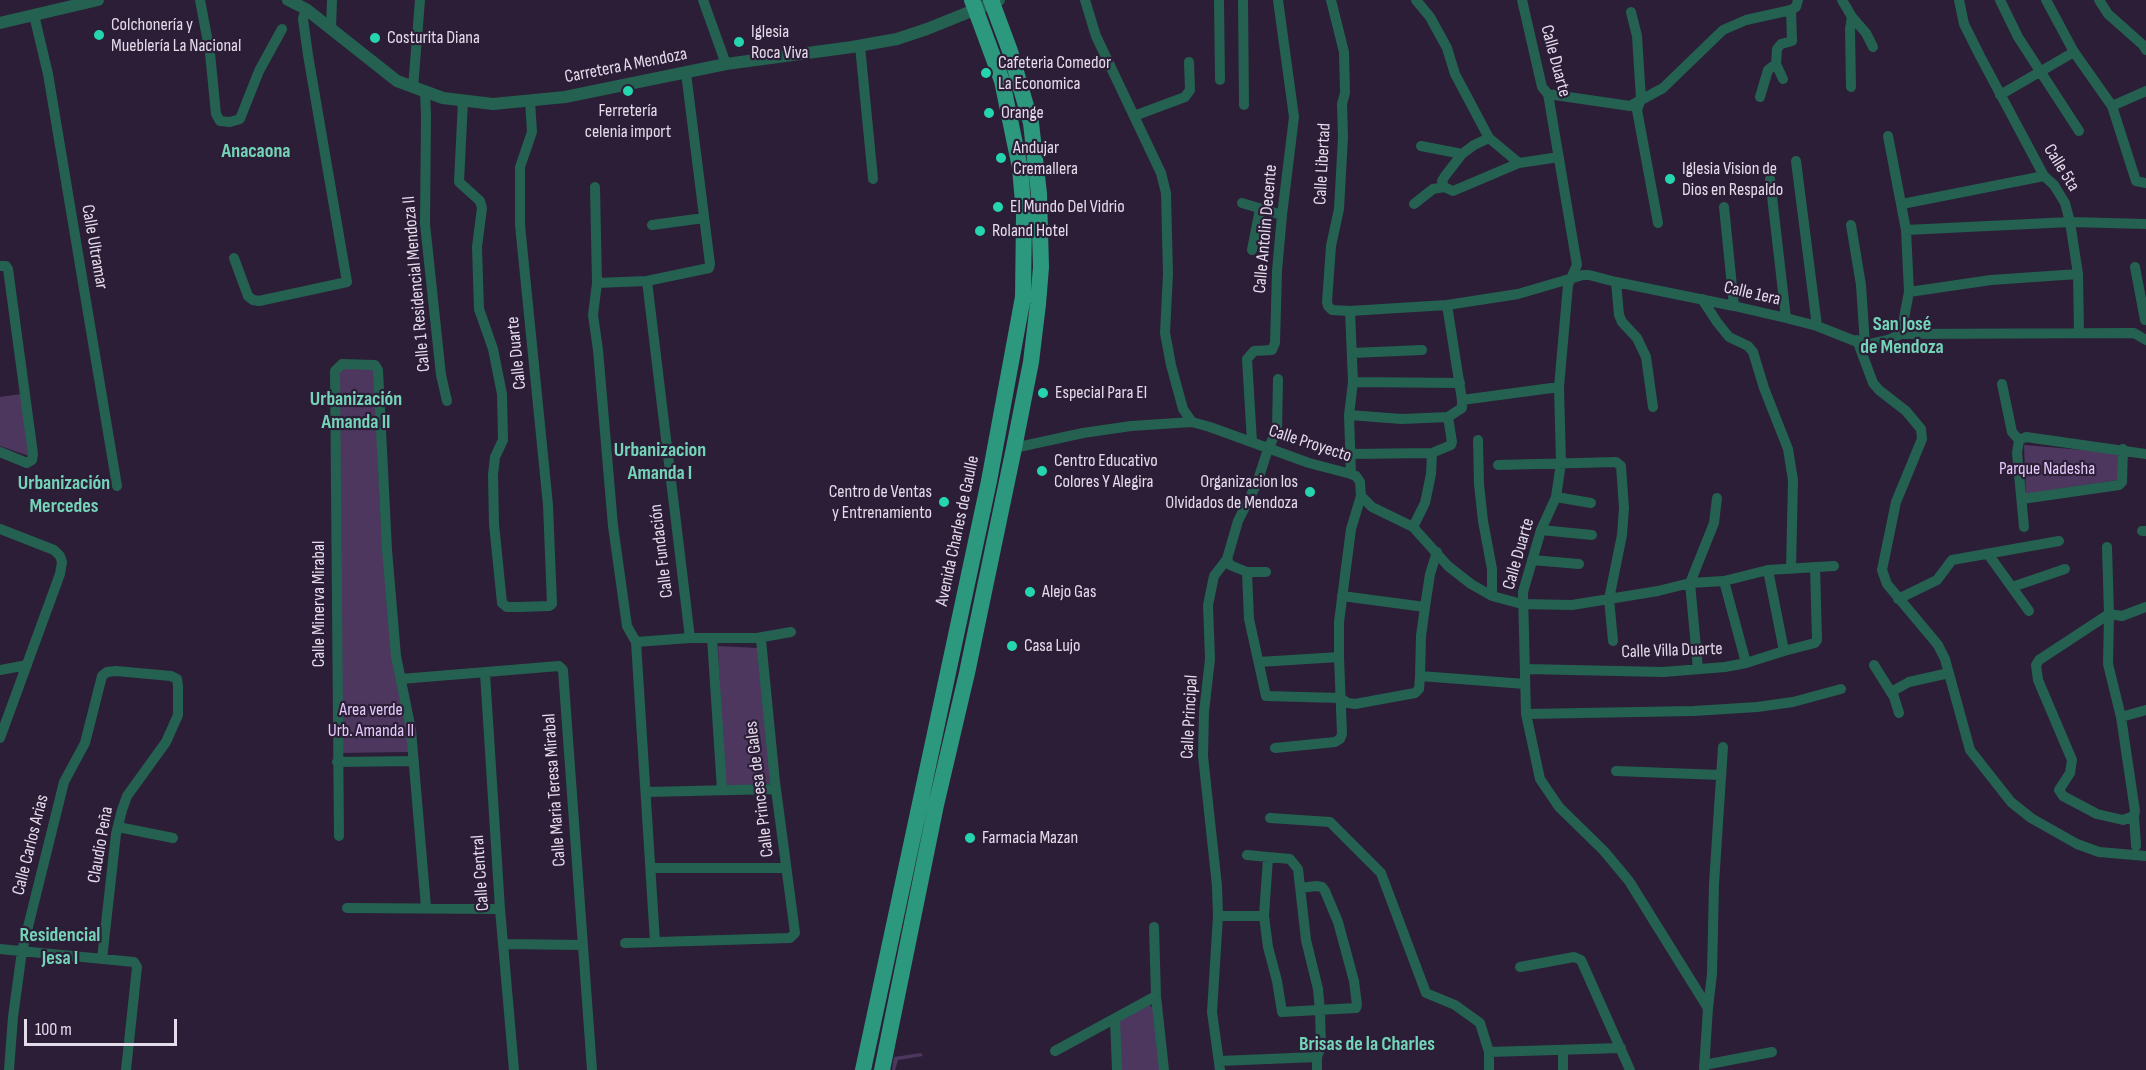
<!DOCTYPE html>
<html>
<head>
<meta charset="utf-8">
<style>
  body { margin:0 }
  #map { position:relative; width:2146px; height:1070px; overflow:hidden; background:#2c1e37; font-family:"Sofia Sans Condensed",sans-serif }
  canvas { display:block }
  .scale { position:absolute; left:24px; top:1019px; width:153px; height:27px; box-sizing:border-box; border:3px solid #e4dbeb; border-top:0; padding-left:8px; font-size:18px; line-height:21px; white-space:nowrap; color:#e4dbeb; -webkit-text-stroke:4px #2c1e37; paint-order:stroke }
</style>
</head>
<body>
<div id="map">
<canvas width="2146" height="1070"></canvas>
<div class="scale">100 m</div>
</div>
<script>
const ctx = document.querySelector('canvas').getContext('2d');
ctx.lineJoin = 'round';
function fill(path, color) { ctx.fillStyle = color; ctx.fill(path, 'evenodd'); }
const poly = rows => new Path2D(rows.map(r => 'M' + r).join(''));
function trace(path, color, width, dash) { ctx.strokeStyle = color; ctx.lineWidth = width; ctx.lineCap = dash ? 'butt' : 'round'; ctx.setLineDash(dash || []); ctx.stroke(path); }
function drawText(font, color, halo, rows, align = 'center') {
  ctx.font = font + ' "Sofia Sans Condensed",sans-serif'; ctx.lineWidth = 4.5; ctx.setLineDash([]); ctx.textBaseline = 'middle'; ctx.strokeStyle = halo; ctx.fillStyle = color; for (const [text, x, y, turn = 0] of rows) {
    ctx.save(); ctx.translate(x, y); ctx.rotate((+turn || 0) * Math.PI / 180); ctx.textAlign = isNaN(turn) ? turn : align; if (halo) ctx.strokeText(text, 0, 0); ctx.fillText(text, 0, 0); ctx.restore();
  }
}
fill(poly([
  [339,368,374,369,381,527,410,752,338,753],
  [21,394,29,456,0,446,0,397],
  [2024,445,2118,453,2118,480,2026,494],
  [718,646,757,648,772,784,724,786],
  [1150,1005,1153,1008,1160,1070,1120,1070,1118,1025,1122,1018],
  [921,1053,923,1056,898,1060,895,1070,892,1070,894,1057]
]), '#4d375f');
trace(poly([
  [200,0,210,53,216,114,220,121,230,122,240,119,259,71,282,29],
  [703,0,726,64],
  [1085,0,1096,36,1161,173,1166,193,1168,274,1165,333,1171,365,1183,409,1192,422],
  [1219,0,1220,80],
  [1243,0,1244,105],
  [1331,0,1344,52,1345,93,1342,104,1343,137,1339,209,1331,246,1327,302,1328,306,1332,310,1350,311,1447,305,1518,294,1583,275,1589,275,1616,282,1734,306,1786,318,1817,326,1865,345,1888,340,1901,334,2134,333,2146,340],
  [1416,0,1430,17,1447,48,1455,74,1489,138,1519,163],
  [1522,0,1542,87,1548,94,1577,265,1568,285,1559,387,1561,463,1556,497,1541,530,1523,592,1526,714,1540,779,1559,807,1604,851,1629,881,1708,1008,1704,1070],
  [1842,0,1852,17,1866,33,1873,47],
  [1959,0,1964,24,1980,56,2044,176,2054,185,2065,203,2070,222,2078,274,2079,332],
  [2000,0,2018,37,2079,131],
  [2046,0,2074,52,2112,106,2136,181,2146,183],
  [2099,0,2108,14,2143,45,2146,50],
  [1631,12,1637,36,1641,99,1637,110,1658,223],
  [34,15,48,74,117,486],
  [331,28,332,0],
  [860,46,873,179],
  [1783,79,1776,64,1777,49,1781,44,1792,41,1791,10],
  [1851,87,1850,29,1852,17],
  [413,88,420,0],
  [425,92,426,115,425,224,441,375,447,401],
  [1548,94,1630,106,1663,88,1723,30,1746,20,1791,10,1796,7,1798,0],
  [2000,95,2074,52],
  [1760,97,1768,70,1776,64],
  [463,101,459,182,480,201,482,208,477,247,479,309,493,349,502,394,503,440,495,457,493,475,494,524,502,603,507,607,520,607,549,606,552,604,548,505,520,225,520,167,532,132,530,101],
  [2112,106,2146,91],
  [1134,116,1185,97,1190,90,1189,62],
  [1888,136,1906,230,1909,292,1901,334],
  [1489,138,1474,145,1462,154,1445,176,1442,181,1444,187,1453,191,1519,163,1559,157],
  [1421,146,1462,154],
  [1796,161,1817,326],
  [1770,179,1786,318],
  [595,187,597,283,593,315,598,350,613,526,627,626,636,642,655,942],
  [1242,203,1282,215],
  [1414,204,1433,189,1444,187],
  [1902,204,2044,176],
  [1724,207,1734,306],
  [652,225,704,218],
  [1851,225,1861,285,1865,345],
  [1906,230,2070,222,2146,224],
  [1252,250,1260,209],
  [234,258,248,296,253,300,259,301,347,282,308,55,303,19,306,9],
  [0,266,6,266,8,269,33,454,32,460,27,463,0,452],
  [2135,267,2145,320],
  [647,281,690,638],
  [1616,282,1619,315,1622,322,1637,338,1646,357,1653,407],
  [597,283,647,281,709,268,710,264,686,73],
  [1909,292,1991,280,2078,274],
  [1702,299,1717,322,1729,337,1748,346,1753,352,1764,388,1788,449,1793,480,1791,569],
  [1447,305,1462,400],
  [1350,311,1353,382,1349,415,1351,474],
  [1857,340,1873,383,1879,390,1906,411,1921,429,1922,439,1896,502,1882,570,1887,584,1938,645,1945,659,1970,750,2011,802,2031,818,2077,844,2099,852,2146,856],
  [1352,353,1422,350],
  [1353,382,1460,383],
  [2002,384,2012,432,2019,440,2017,453,2024,527],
  [1349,415,1402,419,1448,417,1452,442,1451,445,1432,453,1350,454],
  [1448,417,1462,408,1462,400,1559,387],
  [1478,440,1479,484,1483,521,1492,569,1492,596],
  [2019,440,2026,437,2146,454],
  [1252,442,1247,359,1254,351,1272,350,1275,343,1277,271,1282,215,1294,117,1278,0],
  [1014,448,1083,433,1131,426,1192,422,1210,427,1309,463,1351,474,1356,476,1360,482,1361,496,1372,507,1413,527,1448,566,1471,584,1492,596,1522,604,1572,605,1658,591,1690,583,1724,581,1768,570,1834,566],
  [1498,465,1616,462,1621,466,1624,508,1622,535,1609,599,1613,641],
  [1556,497,1591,503],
  [2022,499,2119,485,2122,482,2123,449],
  [1413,527,1425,503,1431,474,1432,453],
  [0,529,54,550,60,556,62,562,60,574,0,738],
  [1541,530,1592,535],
  [2142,531,2146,531],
  [2107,547,2109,614,2108,664,2121,717,2135,811,2134,816,2123,820,2097,814,2063,796,2059,790,2070,773,2072,760,2038,680,2036,665,2039,660,2109,614,2122,616,2146,607],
  [1988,554,2029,611],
  [1227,559,1230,565,1247,572,1249,619,1266,696,1340,698,1348,703,1355,704,1415,693,1419,689,1420,676,1525,684],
  [1532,560,1579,564],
  [1768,570,1784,651],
  [1247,572,1266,572],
  [1724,581,1746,663],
  [2012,587,2065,569],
  [1342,596,1425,607],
  [1898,599,1937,580,1952,560,2059,541],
  [712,638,722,790],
  [757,638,791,632],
  [1259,662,1339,657],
  [1874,665,1894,697,1899,713],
  [1526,669,1663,672,1725,667,1746,663,1784,651,1815,643,1817,640,1815,567],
  [1698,669,1690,583,1714,523,1717,498],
  [0,670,27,665],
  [485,673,500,909,514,1070],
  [1420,676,1421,636,1425,607,1430,574,1437,552],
  [401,679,559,666,563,670,592,1070],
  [1891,692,1909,682,1949,673],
  [1526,714,1694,711,1757,707,1793,702,1841,689],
  [2121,717,2146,710],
  [1275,748,1335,742,1340,739,1342,734,1339,657,1339,622,1351,529,1361,496],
  [337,762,414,761],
  [1616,771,1721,775],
  [647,792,776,789],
  [2134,816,2136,846],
  [1270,818,1330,822,1381,873,1426,993,1455,1005,1480,1023,1489,1052,1489,1070],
  [118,827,173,838],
  [339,836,335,371,342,364,375,365,378,370,387,550,396,656,411,730,426,907],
  [1247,855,1290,859,1298,869,1306,940,1318,989,1320,1011,1321,1047,1317,1057,1317,1070],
  [1268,858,1264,916,1268,947,1277,981,1282,1012,1356,1008,1357,1005,1354,981,1338,922,1325,891,1322,887,1316,886,1301,888],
  [651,868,786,868],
  [347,908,500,909],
  [1218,916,1264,916],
  [1154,927,1156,996,1164,1070],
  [625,943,790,938,795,933,775,782,761,640,757,638,690,638,636,642],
  [504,944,582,945],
  [0,949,134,962,137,967,126,1070],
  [1520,967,1574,957,1581,960,1630,1070],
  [1708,1008,1712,974,1714,884,1723,747],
  [1115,1020,1117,1070],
  [1055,1051,1156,996],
  [1489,1052,1621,1048],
  [1219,1061,1317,1057],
  [1704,1065,1772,1052],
  [9,1070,13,1017,22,951,64,782,85,743,102,676,107,672,116,671,171,676,177,679,178,686,178,715,166,742,127,796,122,810,116,834,102,959],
  [1220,1070,1212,1012,1218,916,1217,886,1203,756,1204,712,1210,659,1208,605,1214,576,1227,559,1238,521,1257,483,1268,449,1277,430,1278,379],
  [1563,1070,1563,1050]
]), '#246151', 10);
trace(poly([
  [288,0,306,9,397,81,443,98,493,104,565,97,726,64,852,47,897,39,927,29,999,0],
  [0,23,98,0]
]), '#246151', 12);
trace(poly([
  [863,1070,989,481,1023,297,1024,214,1020,168,1002,81,972,0],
  [882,1070,936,805,967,673,1014,448,1031,362,1038,304,1041,267,1039,194,1031,123,1010,51,991,0]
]), '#2c987e', 16);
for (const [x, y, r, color] of [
  [99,35,6,"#25d5ae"],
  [375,38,6,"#25d5ae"],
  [739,42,6,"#25d5ae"],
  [986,73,6,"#25d5ae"],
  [628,91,6,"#25d5ae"],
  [989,113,6,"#25d5ae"],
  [1001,158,6,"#25d5ae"],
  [1670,179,6,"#25d5ae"],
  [998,207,6,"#25d5ae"],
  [980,231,6,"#25d5ae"],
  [1043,393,6,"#25d5ae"],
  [1042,471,6,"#25d5ae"],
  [1310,492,6,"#25d5ae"],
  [944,502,6,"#25d5ae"],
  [1030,592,6,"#25d5ae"],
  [1012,646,6,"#25d5ae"],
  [970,838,6,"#25d5ae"]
]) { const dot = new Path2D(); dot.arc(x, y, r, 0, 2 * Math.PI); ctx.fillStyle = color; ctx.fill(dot); trace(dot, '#2c1e37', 2); }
drawText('18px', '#e4dbeb', '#2c1e37', [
  ["Colchonería y",111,25],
  ["Mueblería La Nacional",111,46],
  ["Iglesia",751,32],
  ["Roca Viva",751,53],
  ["Costurita Diana",387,38],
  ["Cafeteria Comedor",998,63],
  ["La Economica",998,84],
  ["Ferretería",628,111,"center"],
  ["celenia import",628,132,"center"],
  ["Orange",1001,113],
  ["Andujar",1013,148],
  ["Cremallera",1013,169],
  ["Iglesia Vision de",1682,169],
  ["Dios en Respaldo",1682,190],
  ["El Mundo Del Vidrio",1010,207],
  ["Roland Hotel",992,231],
  ["Especial Para El",1055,393],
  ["Centro Educativo",1054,461],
  ["Colores Y Alegira",1054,482],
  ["Organizacion los",1298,482,"right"],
  ["Olvidados de Mendoza",1298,503,"right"],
  ["Centro de Ventas",932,492,"right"],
  ["y Entrenamiento",932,513,"right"],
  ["Alejo Gas",1042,592],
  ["Casa Lujo",1024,646],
  ["Farmacia Mazan",982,838]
], 'left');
drawText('18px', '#e4dbeb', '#2c1e37', [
  ["Calle Duarte",1555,61,75],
  ["Carretera A Mendoza",626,66,-11],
  ["Calle Libertad",1323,164,-87],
  ["Calle 5ta",2061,168,58],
  ["Calle Antolin Decente",1266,229,-85],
  ["Calle Ultramar",94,247,80],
  ["Calle 1 Residencial Mendoza II",417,284,-95],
  ["Calle 1era",1752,294,13],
  ["Calle Duarte",517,353,-96],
  ["Calle Proyecto",1310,444,18],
  ["Avenida Charles de Gaulle",958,531,-78],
  ["Calle Fundación",662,551,-97],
  ["Calle Duarte",1519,554,-74],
  ["Calle Minerva Mirabal",319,604,-90],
  ["Calle Villa Duarte",1672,651,-2],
  ["Calle Principal",1190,717,-87],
  ["Calle Princesa de Gales",760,789,-97],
  ["Calle Maria Teresa Mirabal",555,790,-94],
  ["Calle Carlos Arias",31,845,-76],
  ["Claudio Peña",101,845,-80],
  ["Calle Central",481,873,-94]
]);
drawText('18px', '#e4c9fb', '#2c1e37', [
  ["Parque Nadesha",2047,469],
  ["Area verde",371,710],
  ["Urb. Amanda II",371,731]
]);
drawText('bold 20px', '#74d4b8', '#2c1e37', [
  ["Anacaona",256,152],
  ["San José",1902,325],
  ["de Mendoza",1902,348],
  ["Urbanización",356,400],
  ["Amanda II",356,423],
  ["Urbanizacion",660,451],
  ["Amanda I",660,474],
  ["Urbanización",64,484],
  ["Mercedes",64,507],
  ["Residencial",60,936],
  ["Jesa I",60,959],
  ["Brisas de la Charles",1367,1045]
]);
</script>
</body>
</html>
